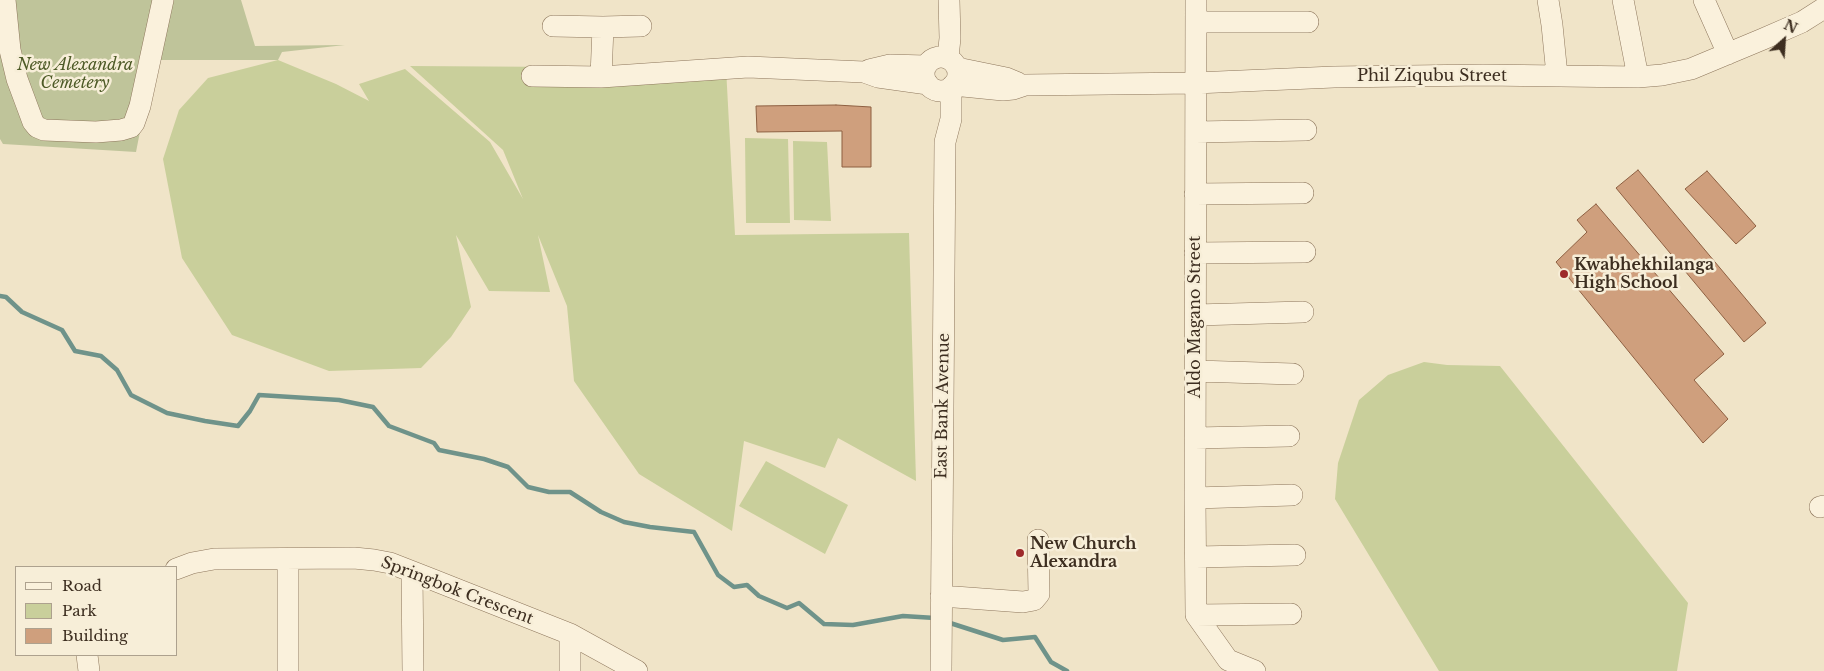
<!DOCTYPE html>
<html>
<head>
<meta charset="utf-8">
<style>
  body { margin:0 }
  #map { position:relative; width:1824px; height:671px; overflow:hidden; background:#f0e4c8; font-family:"Libre Baskerville",serif }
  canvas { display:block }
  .legend { position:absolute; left:15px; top:566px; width:162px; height:90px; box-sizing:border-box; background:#f7eed8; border:1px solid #ada18e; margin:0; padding:6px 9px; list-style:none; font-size:15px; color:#3d2e20 }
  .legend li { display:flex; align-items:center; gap:10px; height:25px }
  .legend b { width:25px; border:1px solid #ada18e }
  .north { position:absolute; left:1759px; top:15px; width:50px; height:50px; -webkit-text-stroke:4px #f7eed8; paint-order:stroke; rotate:26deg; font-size:14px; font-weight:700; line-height:20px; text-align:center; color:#3d2e20 }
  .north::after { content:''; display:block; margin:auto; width:18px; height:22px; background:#3d2e20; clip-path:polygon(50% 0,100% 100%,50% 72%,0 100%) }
</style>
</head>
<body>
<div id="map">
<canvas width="1824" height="671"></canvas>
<ul class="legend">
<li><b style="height:6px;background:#faf1dc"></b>Road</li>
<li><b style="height:14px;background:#c9cf9b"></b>Park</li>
<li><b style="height:14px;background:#cf9f7d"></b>Building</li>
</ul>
<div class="north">N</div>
</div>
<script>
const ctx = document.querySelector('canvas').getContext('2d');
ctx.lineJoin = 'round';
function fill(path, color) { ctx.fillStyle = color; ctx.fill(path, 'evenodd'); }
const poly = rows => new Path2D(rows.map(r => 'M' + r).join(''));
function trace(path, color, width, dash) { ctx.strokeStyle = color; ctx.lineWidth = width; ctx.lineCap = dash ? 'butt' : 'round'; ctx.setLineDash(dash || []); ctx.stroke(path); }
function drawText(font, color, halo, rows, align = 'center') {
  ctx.font = font + ' "Libre Baskerville",serif'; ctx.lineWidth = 5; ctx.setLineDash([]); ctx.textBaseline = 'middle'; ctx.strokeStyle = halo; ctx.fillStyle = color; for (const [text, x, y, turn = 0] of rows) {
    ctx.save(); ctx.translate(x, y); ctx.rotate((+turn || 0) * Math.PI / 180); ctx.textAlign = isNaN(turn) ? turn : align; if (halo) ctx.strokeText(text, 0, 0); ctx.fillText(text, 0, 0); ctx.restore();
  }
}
fill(poly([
  [278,60,336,84,369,101,359,84,405,69,490,142,523,199,503,150,410,66,726,68,735,235,909,233,916,481,838,438,825,468,744,441,732,531,639,474,574,381,567,306,538,235,550,292,489,291,456,235,471,307,451,337,421,368,329,371,232,335,182,258,163,159,179,110,208,78],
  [745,138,788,139,790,223,746,223],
  [793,141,827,142,831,221,794,220],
  [1424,362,1447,365,1500,366,1688,603,1677,671,1439,671,1335,499,1338,463,1359,400,1388,375],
  [766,461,848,505,825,554,739,506]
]), '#c9cf9b');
fill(poly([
  [0,0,241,0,255,46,345,45,282,52,278,60,154,60,136,152,3,144,0,139]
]), '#bfc49a');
trace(poly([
  [0,296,6,297,22,312,62,330,75,351,101,356,117,370,131,395,167,413,205,421,238,426,250,411,259,395,339,400,373,407,389,426,434,443,439,450,484,459,508,467,528,487,549,492,570,492,601,512,624,522,650,527,694,532,718,575,734,587,747,585,759,596,787,608,799,603,824,624,853,625,903,616,935,618],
  [947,622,1003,640,1035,637,1051,662,1067,671]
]), '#6f938a', 4.5);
const building = poly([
  [836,105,871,107,871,167,842,167,842,131,757,132,756,106,836,105],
  [1638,170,1766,323,1744,342,1616,188,1638,170],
  [1707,171,1756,226,1736,244,1685,189,1707,171],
  [1596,204,1724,354,1694,380,1728,419,1703,443,1556,262,1587,232,1577,220,1596,204]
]);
fill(building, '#cf9f7d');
trace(building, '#8d5f41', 1);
const minor = poly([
  [5,0,10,50,17,79,33,122,37,127,44,130,96,132,121,130,131,127,134,123,140,106,163,0],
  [1196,0,1195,498,1196,615,1228,660,1255,671],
  [1548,0,1552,25,1557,75],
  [1623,0,1638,77],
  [1704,0,1728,54],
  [1196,22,1308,22],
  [553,26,603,27],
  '924 74a17 17 0 1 1 34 0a17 17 0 1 1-34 0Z',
  [948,58,950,38,949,0],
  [957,68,1006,78,1018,83],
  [869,70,890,65,925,66],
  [532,76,601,77,748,67,864,72,878,77,928,84],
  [601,77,603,27,641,26],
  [953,85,1003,90,1013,89,1025,85,1195,83,1334,77,1483,75,1638,77,1662,75,1691,69,1763,39,1802,22,1824,8],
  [1196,132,1306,130],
  [1195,194,1303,193],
  [1195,253,1305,252],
  [1196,315,1303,312],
  [1196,371,1293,374],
  [1195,438,1289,436],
  [1195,498,1292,495],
  [1820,507,1824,506],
  [1196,557,1295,555],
  [288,560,288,671],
  [176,569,192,563,214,559,354,558,374,560,390,563,431,579,570,634,637,671],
  [412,572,413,671],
  [941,596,1023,602,1034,600,1039,594,1038,540],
  [1196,615,1291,614],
  [87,655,89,671],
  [570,671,570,634],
  [941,671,945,142,951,119,951,87]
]);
trace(minor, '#8d765c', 22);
trace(minor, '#faf1dc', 21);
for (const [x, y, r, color] of [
  [1564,274,5,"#9e2a2b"],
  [1020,553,5,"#9e2a2b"]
]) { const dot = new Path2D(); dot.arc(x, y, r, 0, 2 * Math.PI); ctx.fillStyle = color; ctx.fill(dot); trace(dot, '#f7eed8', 2); }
drawText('italic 16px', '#4d5a26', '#f7eed8', [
  ["New Alexandra",75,65],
  ["Cemetery",75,83]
]);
drawText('16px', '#3d2e20', '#f7eed8', [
  ["Phil Ziqubu Street",1432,76],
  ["Aldo Magano Street",1195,317,-90],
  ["East Bank Avenue",943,406,-89],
  ["Springbok Crescent",457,591,21]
]);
drawText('bold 16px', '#3d2e20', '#f7eed8', [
  ["Kwabhekhilanga",1574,265],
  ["High School",1574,283],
  ["New Church",1030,544],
  ["Alexandra",1030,562]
], 'left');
</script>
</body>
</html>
